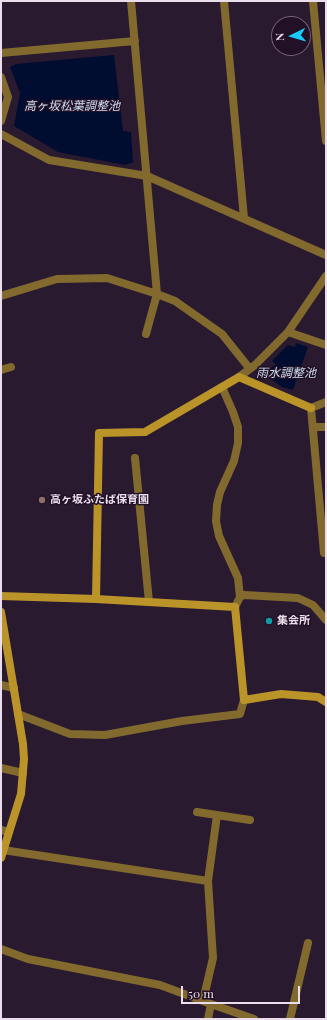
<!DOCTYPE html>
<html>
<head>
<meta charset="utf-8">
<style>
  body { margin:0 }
  #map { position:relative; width:327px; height:1020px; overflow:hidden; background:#2a1a30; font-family:"Playfair Display",serif }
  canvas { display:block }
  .frame { position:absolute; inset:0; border:2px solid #eadeed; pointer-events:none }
  .north { position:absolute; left:271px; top:16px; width:40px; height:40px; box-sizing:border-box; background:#211026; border:1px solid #716276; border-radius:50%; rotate:265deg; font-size:11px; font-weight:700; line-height:16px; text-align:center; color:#eadeed }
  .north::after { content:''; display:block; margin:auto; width:14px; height:18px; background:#16cafb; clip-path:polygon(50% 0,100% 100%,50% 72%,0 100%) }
  .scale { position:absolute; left:181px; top:986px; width:119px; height:18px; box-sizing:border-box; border:2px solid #eadeed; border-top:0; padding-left:5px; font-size:12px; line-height:14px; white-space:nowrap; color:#eadeed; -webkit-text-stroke:3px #211026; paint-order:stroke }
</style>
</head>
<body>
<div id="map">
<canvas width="327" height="1020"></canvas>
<div class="frame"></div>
<div class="north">N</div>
<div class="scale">50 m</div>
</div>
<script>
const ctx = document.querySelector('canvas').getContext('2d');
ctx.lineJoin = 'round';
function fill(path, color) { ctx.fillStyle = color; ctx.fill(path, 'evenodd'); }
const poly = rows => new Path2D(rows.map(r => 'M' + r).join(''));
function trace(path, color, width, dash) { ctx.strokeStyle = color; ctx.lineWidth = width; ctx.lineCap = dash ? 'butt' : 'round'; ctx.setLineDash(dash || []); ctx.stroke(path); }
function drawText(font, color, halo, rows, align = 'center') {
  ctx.font = font + ' "Playfair Display","Noto Sans JP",serif'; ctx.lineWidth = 3; ctx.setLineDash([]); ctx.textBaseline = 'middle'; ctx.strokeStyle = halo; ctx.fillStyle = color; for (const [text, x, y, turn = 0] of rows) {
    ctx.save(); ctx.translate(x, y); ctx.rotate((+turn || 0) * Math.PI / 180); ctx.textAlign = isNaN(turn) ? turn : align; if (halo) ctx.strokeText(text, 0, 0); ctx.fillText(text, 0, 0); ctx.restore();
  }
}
fill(poly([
  [114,55,123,131,131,132,133,162,125,165,58,152,14,126,20,93,10,67,16,64],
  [296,343,308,347,293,390,282,387,264,374,276,364,272,361,288,345,295,347]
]), '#000d30');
trace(poly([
  [146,334,157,294],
  [1,370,11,367],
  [222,387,233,412,238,427,238,443,234,461,220,492,217,505,216,521,219,536,238,578,240,597],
  [135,458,149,602],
  [235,607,240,597,244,595,298,598,313,605,326,620],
  [1,685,14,688],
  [1,768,23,773]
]), '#826a2f', 8);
trace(poly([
  [131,1,157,294],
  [224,1,244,218],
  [313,1,326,141],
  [1,53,135,41],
  [1,77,8,97,1,121],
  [1,134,49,160,147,176,326,255],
  [1,296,57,279,107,278,157,294,175,301,222,334,250,369],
  [288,332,326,345],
  [239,377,255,365,288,332,326,276],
  [313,427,326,427],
  [324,553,311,408,326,402],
  [18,714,70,734,105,735,182,721,240,714,244,700],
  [197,812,250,820],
  [1,830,9,832],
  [3,850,208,881],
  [1,949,28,959,160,985,211,1004,254,1019],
  [203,1001,213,958,208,881,217,815],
  [208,1019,211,1004],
  [290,1019,308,943]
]), '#826a2f', 8);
trace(poly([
  [1,596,96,599,235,607,244,700,281,694,318,697,326,702],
  [96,599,99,433,145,432,239,377,311,408],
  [1,612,23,744,24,759,21,794,1,858]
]), '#bb9429', 8);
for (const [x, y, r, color] of [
  [42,500,4,"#8d6e63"],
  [269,621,4,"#0f9aa8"]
]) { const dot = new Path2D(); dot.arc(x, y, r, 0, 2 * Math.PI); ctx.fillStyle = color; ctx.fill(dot); trace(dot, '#211026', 1.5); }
drawText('bold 11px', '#eadeed', '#211026', [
  ["高ヶ坂ふたば保育園",50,500],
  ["集会所",277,621]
], 'left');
drawText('italic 12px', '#ceddf0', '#211026', [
  ["高ヶ坂松葉調整池",72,106],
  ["雨水調整池",286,373]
]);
</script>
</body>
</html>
